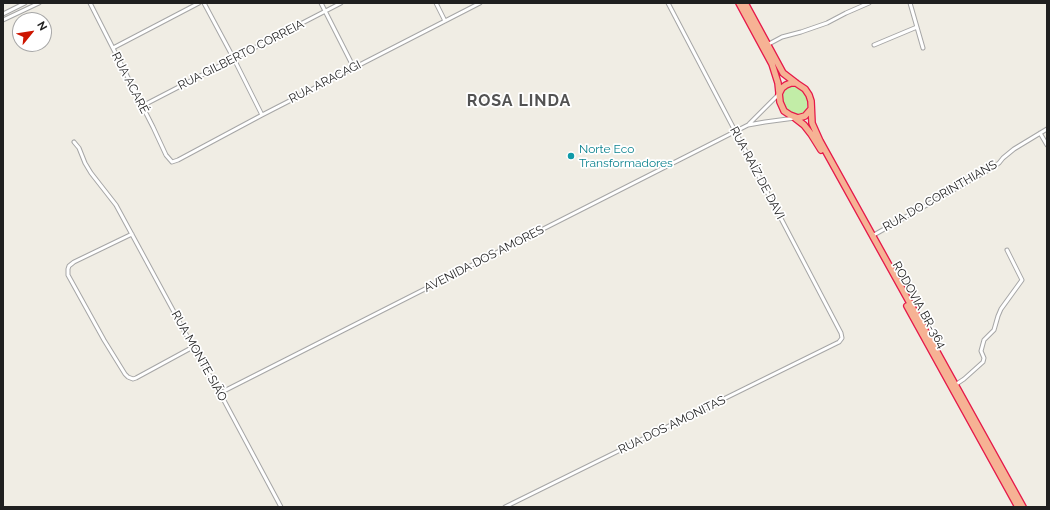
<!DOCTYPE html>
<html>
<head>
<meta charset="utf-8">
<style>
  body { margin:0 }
  #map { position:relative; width:1050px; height:510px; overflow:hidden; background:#f0ede4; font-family:Raleway,sans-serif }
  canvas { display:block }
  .frame { position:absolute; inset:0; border:4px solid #1f1f1f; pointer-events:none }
  .north { position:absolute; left:12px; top:12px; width:40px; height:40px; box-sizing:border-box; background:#fff; border:1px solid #a5a5a5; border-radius:50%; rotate:60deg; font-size:11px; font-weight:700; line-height:16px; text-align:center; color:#1f1f1f }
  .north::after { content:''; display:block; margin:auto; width:14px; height:18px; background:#cd1500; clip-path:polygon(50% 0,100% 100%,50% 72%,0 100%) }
</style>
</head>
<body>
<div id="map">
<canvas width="1050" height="510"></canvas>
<div class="frame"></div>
<div class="north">N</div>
</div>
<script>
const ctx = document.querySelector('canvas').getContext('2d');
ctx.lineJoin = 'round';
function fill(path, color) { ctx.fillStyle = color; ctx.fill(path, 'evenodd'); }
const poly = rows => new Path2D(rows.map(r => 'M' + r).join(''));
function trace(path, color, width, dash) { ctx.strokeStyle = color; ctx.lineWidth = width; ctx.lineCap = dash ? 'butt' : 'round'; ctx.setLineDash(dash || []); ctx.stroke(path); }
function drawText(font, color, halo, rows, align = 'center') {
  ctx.font = font + ' Raleway,sans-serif'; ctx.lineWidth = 3.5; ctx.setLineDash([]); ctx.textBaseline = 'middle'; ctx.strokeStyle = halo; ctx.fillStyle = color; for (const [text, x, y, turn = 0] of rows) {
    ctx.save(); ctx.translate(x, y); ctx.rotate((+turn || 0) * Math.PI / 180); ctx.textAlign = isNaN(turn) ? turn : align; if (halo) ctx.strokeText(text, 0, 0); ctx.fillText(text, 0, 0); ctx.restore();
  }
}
fill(poly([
  [793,85,798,86,803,89,808,99,808,104,806,111,804,113,797,116,788,111,783,105,781,94,784,89,789,86]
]), '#c2eda7');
const minor = poly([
  [90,3,153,127,166,155,172,162,178,160,262,115,480,3],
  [204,3,234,59,262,115],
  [321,3,354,68],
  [436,3,445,21],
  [910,3,923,48],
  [3,14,25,3],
  [3,20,39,3],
  [767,45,782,37,801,32,827,23,846,13,869,3],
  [874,45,917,27],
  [113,48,199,3],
  [142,106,341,3],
  [749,124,779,94],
  [1040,133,1047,145],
  [74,142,79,148,85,163,91,173,116,205,193,347,220,393,281,507],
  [132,234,74,262,69,266,68,269,68,275,104,340,125,374,128,377,133,379,136,378,193,347],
  [872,236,992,168,999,163,1003,158,1014,149,1047,129],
  [955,385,964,379,983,362,984,358,981,351,984,340,994,330,998,316,1001,309,1022,280,1007,250],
  [220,393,748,125,765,122,795,118],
  [505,507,839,342,842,338,841,333,668,3]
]);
const trunk = poly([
  [739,3,772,64,778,83,780,102,784,111,790,115,798,118,805,116,811,109],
  [745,3,783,73,796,83,805,89,809,95,811,101,812,123,820,141,1023,507],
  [779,94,782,88,786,85,791,83,796,83],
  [795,118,804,125,811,134,821,150],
  [907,306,1018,507]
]);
trace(minor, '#a6a6a6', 5);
trace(trunk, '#e6194a', 8);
trace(minor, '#fff', 3);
trace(trunk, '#f6b294', 5.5);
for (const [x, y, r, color] of [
  [571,156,4,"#0f9aa8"]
]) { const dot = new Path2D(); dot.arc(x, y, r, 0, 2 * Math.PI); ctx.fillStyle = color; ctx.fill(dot); trace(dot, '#fff', 1.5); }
drawText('12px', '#1f1f1f', '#fff', [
  ["RUA GILBERTO CORREIA",241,55,-27],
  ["RUA ARACAGI",325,82,-27],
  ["RUA ACARÉ",130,83,63],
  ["RUA RAÍZ DE DAVI",757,173,62],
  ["RUA DO CORINTHIANS",940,196,-30],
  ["AVENIDA DOS AMORES",484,259,-27],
  ["RODOVIA BR-364",919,305,61],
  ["RUA MONTE SIÃO",199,356,61],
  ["RUA DOS AMONITAS",672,425,-26]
]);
drawText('12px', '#0d838f', '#fff', [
  ["Norte Eco",579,149],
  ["Transformadores",579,163]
], 'left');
ctx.letterSpacing = '1px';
drawText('bold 16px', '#525252', '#fff', [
  ["ROSA LINDA",519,101]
]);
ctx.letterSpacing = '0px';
</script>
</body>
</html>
